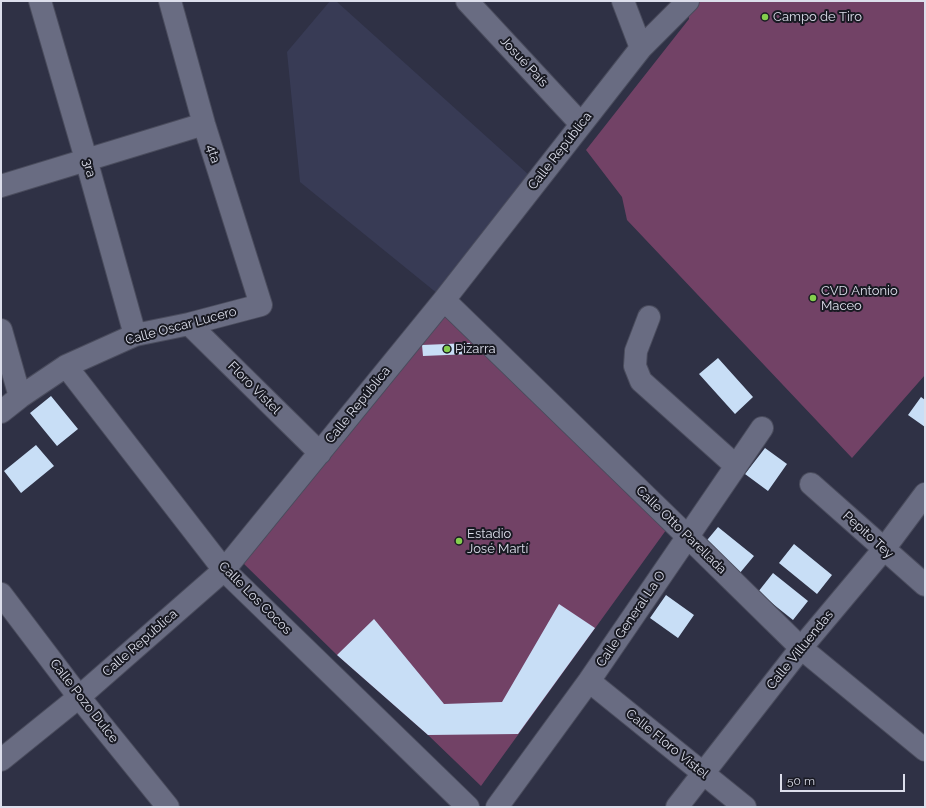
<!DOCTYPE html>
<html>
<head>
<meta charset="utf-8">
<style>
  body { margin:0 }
  #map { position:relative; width:926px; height:808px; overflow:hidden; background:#2f3145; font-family:Raleway,sans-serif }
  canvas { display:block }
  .frame { position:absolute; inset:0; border:2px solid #dcdeeb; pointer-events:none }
  .scale { position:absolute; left:780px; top:774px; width:125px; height:18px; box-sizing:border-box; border:2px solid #dcdeeb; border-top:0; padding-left:5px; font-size:12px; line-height:14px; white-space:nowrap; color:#dcdeeb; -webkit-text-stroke:3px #191a23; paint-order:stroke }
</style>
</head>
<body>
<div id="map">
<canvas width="926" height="808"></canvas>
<div class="frame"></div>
<div class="scale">50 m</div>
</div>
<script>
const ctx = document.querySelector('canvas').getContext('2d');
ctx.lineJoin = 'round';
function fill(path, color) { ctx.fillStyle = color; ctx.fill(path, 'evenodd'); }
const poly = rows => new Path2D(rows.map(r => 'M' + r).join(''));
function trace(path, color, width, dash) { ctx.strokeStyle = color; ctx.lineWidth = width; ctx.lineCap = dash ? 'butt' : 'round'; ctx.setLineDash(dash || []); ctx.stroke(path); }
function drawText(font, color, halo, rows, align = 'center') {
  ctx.font = font + ' Raleway,sans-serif'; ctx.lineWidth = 4; ctx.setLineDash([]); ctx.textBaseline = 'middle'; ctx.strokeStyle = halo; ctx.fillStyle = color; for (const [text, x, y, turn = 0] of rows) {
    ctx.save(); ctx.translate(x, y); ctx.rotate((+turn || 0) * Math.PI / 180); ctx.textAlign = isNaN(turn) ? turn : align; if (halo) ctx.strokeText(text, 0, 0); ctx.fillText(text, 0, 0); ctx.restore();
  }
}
fill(poly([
  [330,1,336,1,529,175,438,294,300,182,287,52]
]), '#383b55');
fill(poly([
  [687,1,925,1,925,375,852,458,627,220,622,197,586,150,689,19],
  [441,313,669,526,481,786,428,735,337,655,243,563]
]), '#724266');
fill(poly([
  [470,343,471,354,423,356,422,345],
  [718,358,753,397,735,414,699,374],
  [51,396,78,429,57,446,30,413],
  [921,397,925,400,925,427,908,415],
  [36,445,54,466,21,493,4,471],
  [765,448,787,464,768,491,745,474],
  [718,527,754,556,739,574,703,545],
  [794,544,832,575,817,594,779,563],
  [773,573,808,601,793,620,758,592],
  [666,595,694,615,678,638,650,618],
  [559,604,595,628,518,734,428,735,337,655,374,619,444,704,502,702]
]), '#c8def6');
const minor = poly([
  [40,1,86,159,135,335],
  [467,1,581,124],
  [623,1,641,48],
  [1,186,204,124],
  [444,300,687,536,801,648,925,750],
  [649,317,636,351,635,366,641,381,736,466],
  [189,324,320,453],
  [1,330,20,397],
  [66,366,224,570,468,807],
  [1,412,20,397,66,366,135,335,189,324,261,305,204,124,170,1],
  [811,484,925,585],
  [1,594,79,697,168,807],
  [589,681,745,807],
  [1,760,79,697,224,570,444,300,641,48,688,1],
  [497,807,589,681,762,428],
  [677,807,801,648,884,549,925,494]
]);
trace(minor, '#4a4c5d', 24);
trace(minor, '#696c82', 22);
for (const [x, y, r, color] of [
  [765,17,4,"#84cf4d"],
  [813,298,4,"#84cf4d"],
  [447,349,4,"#84cf4d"],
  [459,541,4,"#84cf4d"]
]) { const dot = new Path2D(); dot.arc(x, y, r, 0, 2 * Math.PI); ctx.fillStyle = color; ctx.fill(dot); trace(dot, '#191a23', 1.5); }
drawText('13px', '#dcdeeb', '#191a23', [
  ["Campo de Tiro",773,17],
  ["CVD Antonio",821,291],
  ["Maceo",821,306],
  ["Pizarra",455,349],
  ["Estadio",467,534],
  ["José Martí",467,549]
], 'left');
drawText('13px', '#dcdeeb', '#191a23', [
  ["Josué País",524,62,47],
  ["Calle República",560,151,-52],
  ["4ta",213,154,73],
  ["3ra",89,168,74],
  ["Calle Oscar Lucero",181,326,-15],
  ["Floro Vistel",254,388,45],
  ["Calle República",358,405,-51],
  ["Calle Otto Parellada",681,530,44],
  ["Pepito Tey",868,535,42],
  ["Calle Los Cocos",255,598,45],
  ["Calle General La O",631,619,-56],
  ["Calle República",140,643,-41],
  ["Calle Villuendas",800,650,-51],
  ["Calle Pozo Dulce",84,701,52],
  ["Calle Floro Vistel",667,744,39]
]);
</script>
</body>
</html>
